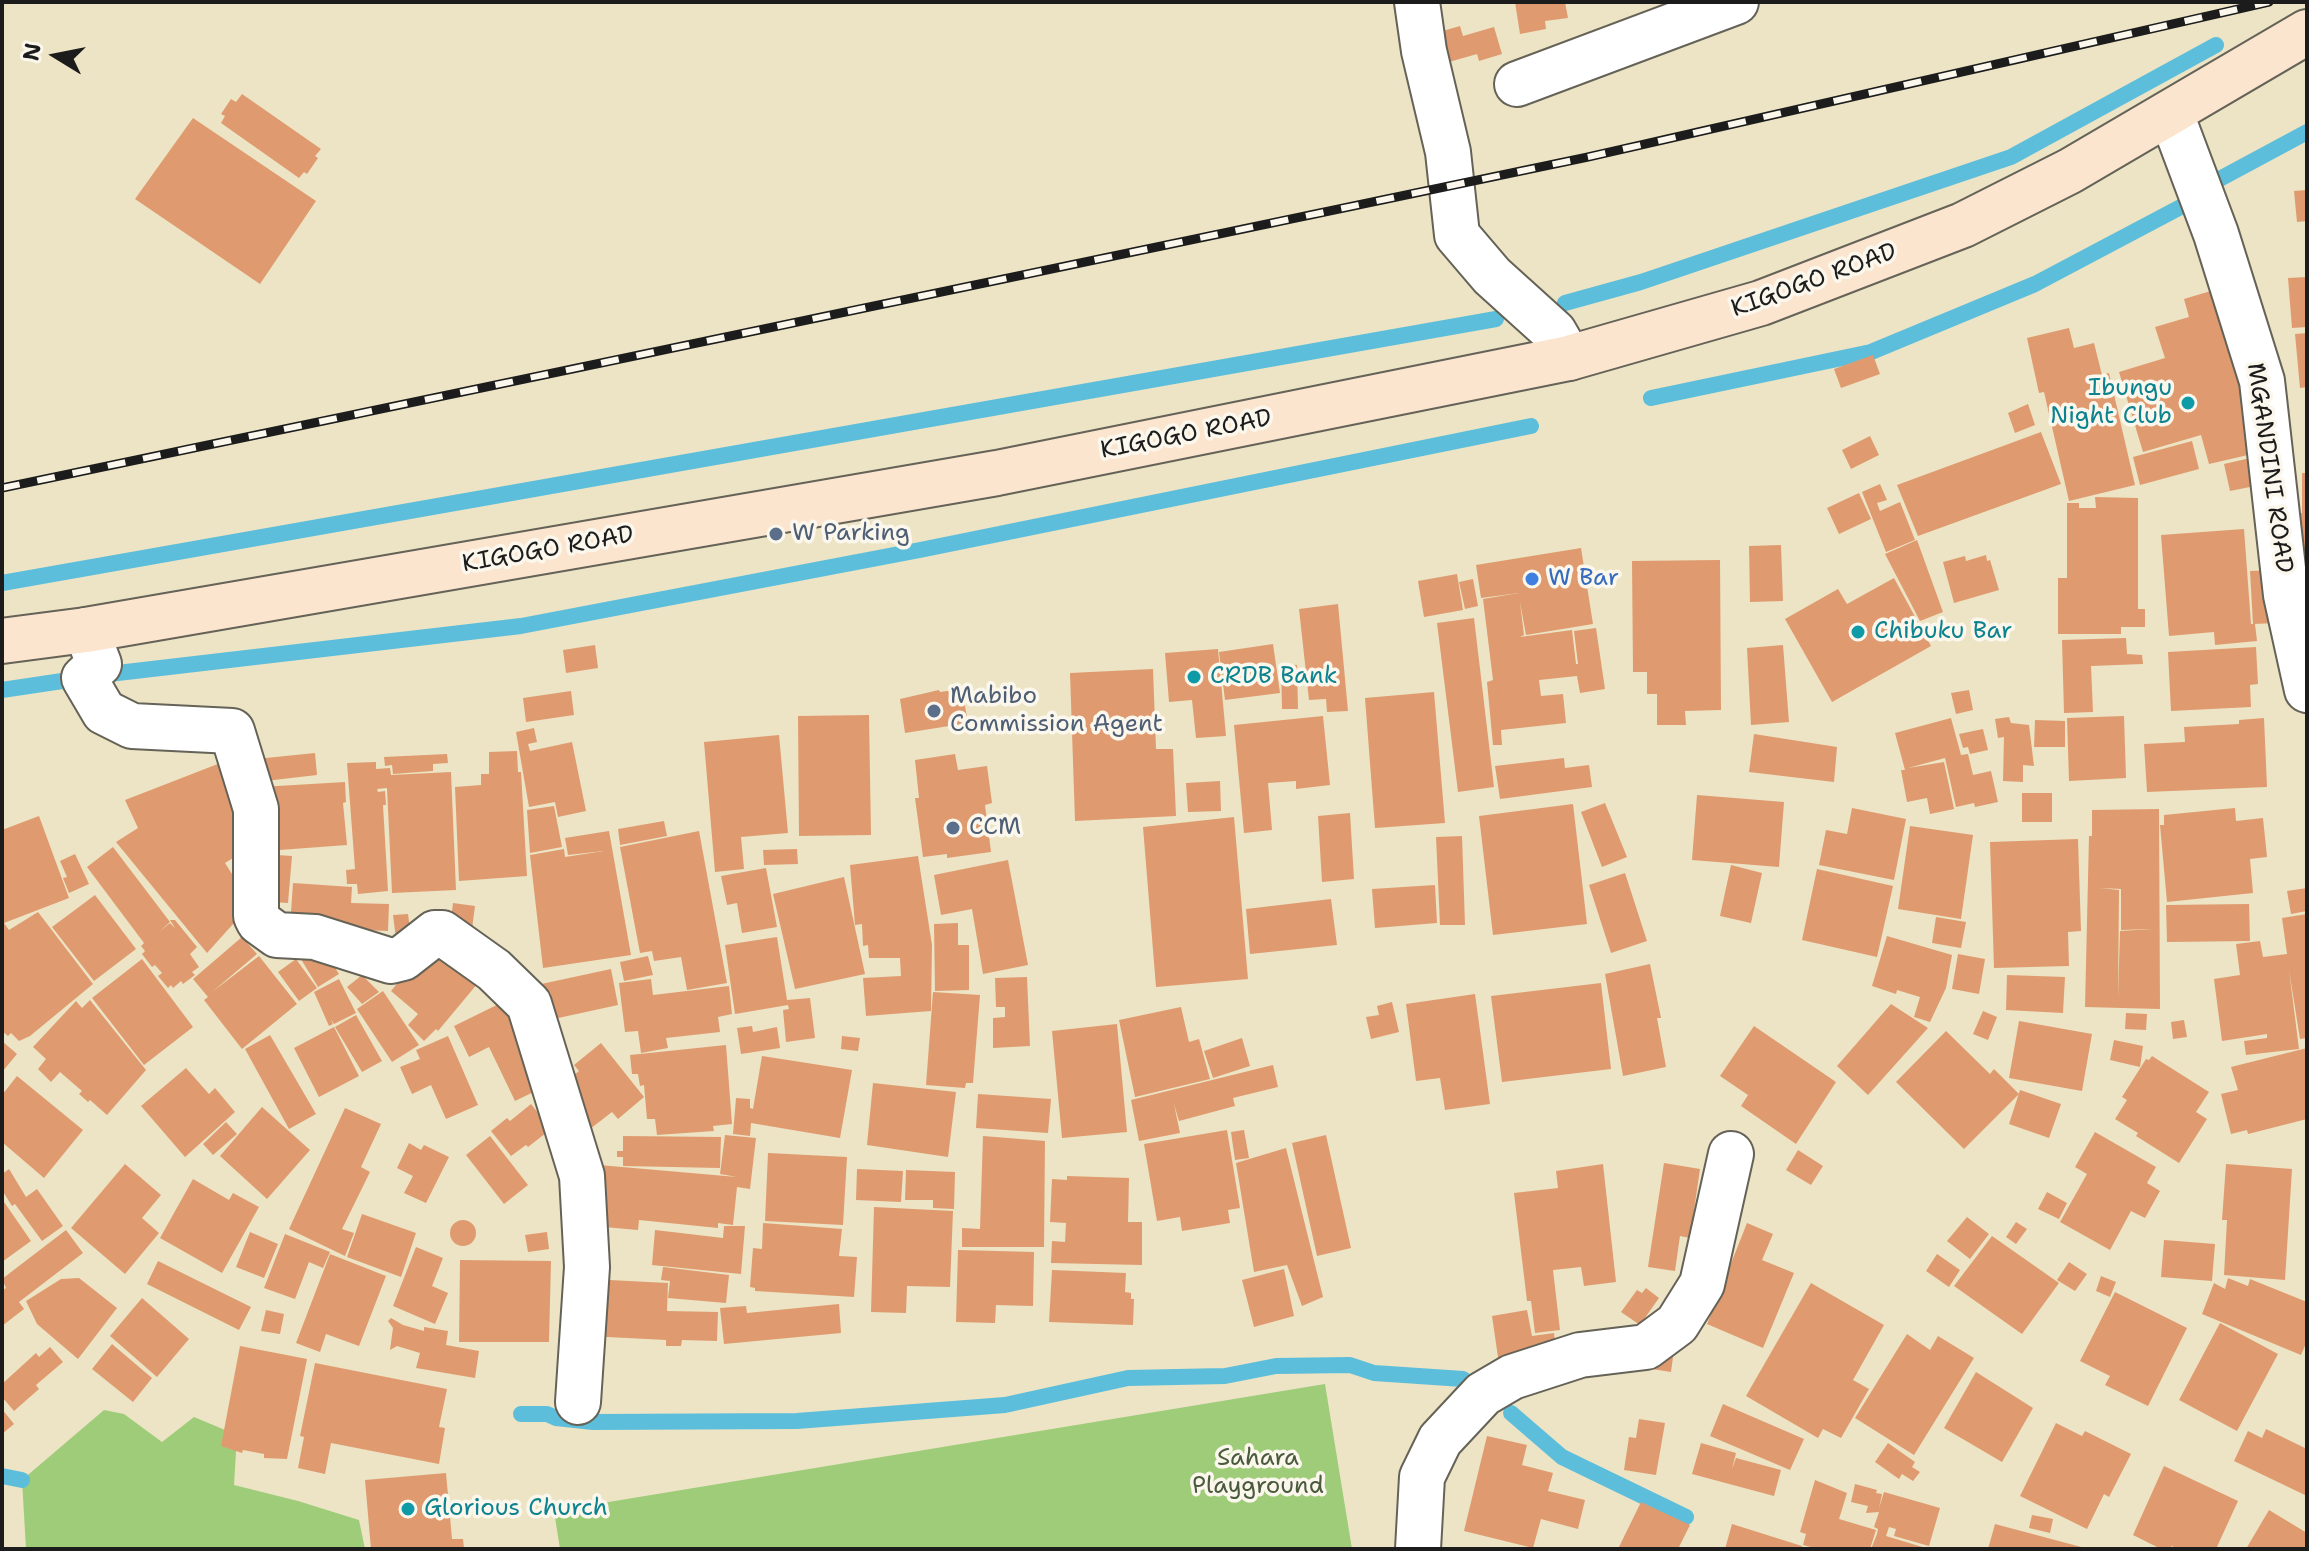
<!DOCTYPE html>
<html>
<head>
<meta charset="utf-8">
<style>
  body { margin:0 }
  #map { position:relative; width:2309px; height:1551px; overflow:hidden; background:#ece4c5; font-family:"Shantell Sans",sans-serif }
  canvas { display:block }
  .frame { position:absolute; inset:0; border:4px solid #1c1c1c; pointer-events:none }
  .north { position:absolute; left:16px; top:16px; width:80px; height:80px; -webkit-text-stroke:6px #fbf7ec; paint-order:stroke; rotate:280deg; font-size:22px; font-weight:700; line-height:32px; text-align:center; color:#1c1c1c }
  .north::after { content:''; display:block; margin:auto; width:28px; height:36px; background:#1c1c1c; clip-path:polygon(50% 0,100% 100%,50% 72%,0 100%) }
</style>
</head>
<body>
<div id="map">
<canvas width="2309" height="1551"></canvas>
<div class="frame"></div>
<div class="north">N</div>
</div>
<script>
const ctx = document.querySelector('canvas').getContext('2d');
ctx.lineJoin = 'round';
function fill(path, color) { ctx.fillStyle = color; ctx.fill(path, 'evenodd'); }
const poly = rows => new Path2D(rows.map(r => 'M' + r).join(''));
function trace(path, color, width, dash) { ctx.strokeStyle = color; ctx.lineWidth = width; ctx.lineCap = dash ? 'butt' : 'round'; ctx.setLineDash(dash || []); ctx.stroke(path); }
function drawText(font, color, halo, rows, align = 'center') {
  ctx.font = font + ' "Shantell Sans",sans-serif'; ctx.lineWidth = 7; ctx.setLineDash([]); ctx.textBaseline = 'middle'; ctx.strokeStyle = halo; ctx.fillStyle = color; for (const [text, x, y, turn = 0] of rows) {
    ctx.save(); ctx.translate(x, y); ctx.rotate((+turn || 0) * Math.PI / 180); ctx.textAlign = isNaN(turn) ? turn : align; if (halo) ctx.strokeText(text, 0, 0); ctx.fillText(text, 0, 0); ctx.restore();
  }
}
fill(poly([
  [1325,1384,1352,1549,560,1549,554,1511],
  [104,1410,124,1414,162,1442,194,1417,237,1435,234,1485,298,1501,359,1520,365,1549,26,1549,22,1480]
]), '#9fcc79');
trace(poly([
  [1565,303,1641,282,2011,157,2216,45],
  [1651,398,1871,352,2035,284,2192,201,2201,189,2307,132],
  [2,583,1496,319],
  [2,690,109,674,521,626,920,550,1531,426],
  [1511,1413,1562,1457,1686,1517],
  [521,1414,547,1414,556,1418,593,1422,797,1421,1005,1405,1128,1378,1225,1376,1276,1366,1350,1365,1374,1373,1463,1379,1473,1386],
  [2,1476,22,1480]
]), '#5dbedb', 16);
fill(poly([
  [1515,2,1565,2,1568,18,1545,21,1546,29,1520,34],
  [1460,26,1463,36,1494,27,1502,54,1479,61,1477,54,1435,66,1436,33],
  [242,94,321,149,315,156,318,158,307,174,304,172,299,178,221,123,225,116,221,114,231,99,236,102],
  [193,118,316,201,260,284,135,199],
  [2307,190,2307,221,2297,222,2294,191],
  [2307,277,2307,327,2292,328,2288,278],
  [2214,290,2261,452,2209,464,2201,435,2143,452,2119,372,2165,358,2155,327,2189,317,2184,299],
  [2069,328,2074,348,2094,343,2102,375,2109,373,2135,485,2069,501,2044,392,2039,393,2027,338],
  [2307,333,2307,387,2300,388,2295,334],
  [1873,355,1880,374,1841,388,1834,369],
  [2028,404,2035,425,2015,433,2008,413],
  [2041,432,2061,484,1918,536,1897,485],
  [1870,436,1879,455,1851,469,1842,450],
  [2192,441,2199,469,2140,485,2133,457],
  [2255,457,2260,485,2230,491,2224,464],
  [2302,473,2307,473,2307,565,2301,565,2295,514,2302,513],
  [1880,484,1887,500,1877,503,1880,511,1900,502,1915,540,1886,552,1862,492],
  [1859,493,1871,519,1839,534,1827,508],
  [2095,497,2138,498,2138,609,2145,609,2145,627,2121,627,2121,634,2058,634,2058,578,2067,578,2067,503,2079,503,2079,508,2096,508],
  [2244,529,2251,624,2255,624,2257,641,2215,645,2214,632,2169,636,2161,535],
  [1917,540,1943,612,1920,621,1885,554],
  [1781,545,1783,601,1750,602,1749,546],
  [1581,548,1593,624,1526,635,1520,602,1524,635,1520,637,1572,630,1576,664,1578,664,1574,631,1596,628,1605,689,1580,693,1577,676,1539,680,1541,696,1563,694,1566,723,1501,730,1502,745,1493,745,1487,682,1493,680,1483,599,1519,593,1481,598,1476,565],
  [1986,555,1987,561,1990,560,1999,590,1954,603,1943,562,1965,556,1966,561],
  [1720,560,1721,710,1685,711,1686,725,1657,725,1657,694,1647,694,1647,672,1633,672,1632,561],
  [2275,570,2277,623,2253,624,2250,571],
  [1457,574,1463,610,1424,617,1418,581],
  [1894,578,1931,646,1832,702,1785,619,1838,589,1847,604],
  [1473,579,1478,606,1465,609,1459,582],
  [1338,604,1348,711,1327,712,1326,699,1309,700,1299,609],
  [1474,618,1494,787,1458,792,1437,623],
  [2126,638,2127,654,2142,655,2143,664,2091,666,2093,712,2064,713,2062,640],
  [1273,644,1280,693,1225,700,1219,652],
  [595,645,598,668,566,673,563,650],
  [1783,645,1789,722,1751,725,1747,648],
  [2256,647,2258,684,2250,685,2251,707,2171,711,2168,652],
  [1218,649,1226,736,1196,738,1192,700,1169,702,1165,653],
  [1281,664,1297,665,1298,709,1282,709],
  [1153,669,1156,749,1173,749,1176,816,1075,821,1070,673],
  [962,689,968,723,905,733,900,699,939,690,940,692],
  [1969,690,1973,710,1956,714,1951,693],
  [571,691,574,715,526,722,523,698],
  [1434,692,1445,823,1375,828,1365,698],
  [869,715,871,835,799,836,798,716],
  [1323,716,1330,785,1296,789,1296,781,1268,783,1272,830,1244,833,1234,725],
  [2124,716,2126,778,2069,781,2067,718],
  [2009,717,2011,723,2029,725,2034,766,2023,765,2023,782,2003,781,2004,737,1998,738,1995,719],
  [1951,718,1961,755,1968,754,1973,775,1991,771,1998,802,1975,807,1974,803,1956,807,1945,758,1908,768,1944,762,1954,809,1930,814,1927,798,1907,802,1901,770,1905,770,1895,733],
  [2264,718,2267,787,2147,792,2144,744,2185,742,2184,727,2239,724,2239,720],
  [2035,720,2065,721,2065,747,2034,747],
  [534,728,537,742,528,744,530,751,572,742,586,811,558,817,555,802,529,807,516,732],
  [1983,729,1988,750,1970,754,1968,747,1963,748,1959,734],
  [1754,734,1837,747,1834,782,1749,772],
  [779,735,788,833,741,837,744,869,715,872,704,742],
  [517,751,518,772,521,772,527,876,459,881,455,787,481,785,481,774,489,774,489,752],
  [315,753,317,775,248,783,246,760],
  [447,754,448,763,433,764,433,771,393,774,392,765,385,766,384,757],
  [955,754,958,770,987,766,992,803,985,805,991,852,947,858,947,854,923,857,915,798,919,798,915,760],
  [1564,758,1565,768,1589,765,1592,787,1500,799,1495,766],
  [228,760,248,849,225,863,251,904,207,953,116,842,138,828,125,800],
  [376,762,376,769,390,768,391,775,451,772,456,890,392,893,387,788,377,789,378,792,385,791,386,805,383,805,388,891,358,894,357,884,347,884,346,870,355,869,347,763],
  [1220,781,1221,811,1188,812,1186,783],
  [345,782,346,802,343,803,347,845,266,851,260,787],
  [2022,793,2052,793,2052,822,2022,822],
  [1697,795,1784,802,1779,867,1692,860],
  [1605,803,1627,857,1602,867,1581,812],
  [1573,804,1587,924,1493,935,1479,816],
  [554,806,562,847,530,853,527,810],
  [1852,808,1906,819,1894,880,1819,865,1826,830,1847,834],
  [2235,808,2236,821,2263,818,2267,857,2250,859,2253,893,2167,902,2160,825,2164,825,2164,815],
  [2159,809,2160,1009,2085,1007,2089,836,2092,836,2092,810],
  [2100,888,2121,889,2121,930,2152,929,2120,931,2118,999,2119,890],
  [1350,813,1354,879,1322,882,1318,816],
  [39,816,69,898,4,923,2,917,2,830],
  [1234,817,1248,979,1156,987,1143,827],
  [664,821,667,836,620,845,618,829],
  [1910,826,1973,835,1961,919,1898,909],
  [609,831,631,955,543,968,530,855,564,849,565,857,604,851,568,855,565,838],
  [699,831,727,983,687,990,681,957,654,961,652,951,640,953,620,847],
  [1462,836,1465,925,1440,925,1436,837],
  [2078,839,2081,931,2068,932,2069,966,1994,968,1990,842],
  [113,847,170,922,159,932,170,923,175,928,170,920,175,920,197,947,190,954,199,967,192,972,195,975,183,984,181,981,173,988,171,985,168,988,158,976,162,973,155,965,152,967,142,954,145,951,141,946,144,943,87,867],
  [797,849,798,864,764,865,763,850],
  [75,854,89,884,69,893,63,878,67,877,60,861],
  [262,854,292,856,288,903,259,901],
  [918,856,932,945,931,1011,866,1016,863,978,901,976,900,958,869,958,868,945,863,946,862,924,855,925,850,865],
  [1008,860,1028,965,983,974,972,909,941,915,934,875],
  [1731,865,1762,873,1751,923,1720,916],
  [766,868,777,927,742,933,737,903,727,905,721,876],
  [1817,869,1893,886,1877,957,1802,940],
  [1625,873,1647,941,1611,953,1589,885],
  [844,877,865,974,795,989,773,894],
  [293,883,352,887,351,903,389,904,388,931,290,927],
  [1435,885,1437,923,1375,928,1372,889],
  [2307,888,2307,911,2291,914,2287,891],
  [95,895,136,949,94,981,52,927],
  [1331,899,1337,945,1250,954,1246,909],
  [453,903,475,906,472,929,450,927],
  [2249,904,2250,941,2167,942,2166,905],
  [38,912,93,984,30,1036,19,1041,11,1033,8,1036,2,1031,2,920,9,930],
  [408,914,412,944,397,947,393,915],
  [2307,914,2307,1038,2300,1039,2289,970,2299,1049,2246,1055,2244,1041,2267,1038,2267,1034,2222,1041,2214,979,2240,975,2236,944,2260,941,2263,957,2287,954,2282,918],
  [1936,917,1966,922,1961,948,1932,943],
  [958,923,958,945,969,945,969,990,935,991,934,924],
  [1887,936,1952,955,1946,988,1930,1022,1914,1017,1920,997,1897,990,1896,994,1872,986],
  [242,937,257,954,212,992,259,956,297,1004,242,1049,204,1000,208,997,193,979],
  [436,937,483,977,438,1031,436,1029,424,1041,408,1025,418,1014,391,991],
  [777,937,787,1000,810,998,815,1038,786,1042,783,1010,789,1009,788,1005,735,1014,725,945],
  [319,943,339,974,318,987,299,956],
  [1958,954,1985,959,1979,994,1952,989],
  [648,956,653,975,624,981,620,962],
  [142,959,193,1027,144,1065,92,998],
  [296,959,317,988,299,1001,278,972],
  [1650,964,1661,1018,1657,1018,1666,1067,1623,1076,1605,974],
  [611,969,618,1005,540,1022,532,986],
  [362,975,379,992,362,1004,347,987],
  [2007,975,2065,977,2063,1013,2006,1010],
  [1027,977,1030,1046,993,1048,993,1018,1005,1017,1005,1007,996,1007,995,978],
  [339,979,356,1013,334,1024,331,1019,333,1024,329,1026,314,992],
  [651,979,653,995,729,986,732,1014,718,1017,720,1032,666,1038,668,1048,641,1053,638,1031,625,1032,619,983],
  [1601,983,1611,1069,1502,1082,1491,996],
  [383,991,419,1045,392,1062,357,1009],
  [933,992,980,995,973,1083,966,1083,965,1088,926,1085],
  [1475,994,1490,1104,1445,1110,1440,1078,1416,1081,1406,1004],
  [511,998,552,1083,515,1101,489,1047,469,1057,454,1026],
  [90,1000,146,1070,107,1115,90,1100,88,1102,79,1094,82,1091,60,1072,51,1082,38,1069,46,1059,33,1047,76,1001,82,1008],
  [1392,1002,1399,1032,1371,1039,1366,1017,1379,1015,1377,1006],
  [1891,1004,1928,1028,1868,1095,1837,1066],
  [1181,1007,1189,1042,1199,1039,1210,1079,1135,1097,1119,1020],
  [1983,1011,1997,1017,1988,1040,1973,1034],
  [2126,1013,2147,1014,2146,1030,2125,1029],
  [356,1015,382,1061,362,1072,335,1027],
  [2184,1020,2187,1037,2173,1039,2171,1022],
  [2019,1021,2092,1034,2082,1091,2009,1078],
  [1117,1024,1127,1132,1062,1138,1052,1031],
  [752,1026,753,1032,777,1027,780,1048,741,1054,737,1028],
  [1754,1026,1836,1082,1796,1144,1741,1106,1748,1095,1720,1076],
  [334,1027,359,1076,319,1097,294,1048],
  [1946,1031,1990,1074,1994,1069,2019,1094,1964,1149,1896,1082],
  [270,1035,316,1114,289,1129,245,1049],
  [448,1036,478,1105,446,1119,431,1085,412,1094,400,1067,420,1059,416,1050],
  [842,1036,860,1038,858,1051,841,1049],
  [1242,1038,1250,1066,1213,1078,1204,1051],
  [2114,1040,2143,1046,2140,1067,2110,1060],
  [2,1041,17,1054,2,1072],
  [601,1043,644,1097,618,1119,612,1112,590,1129,558,1089,579,1071,574,1065],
  [726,1045,732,1124,713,1126,714,1131,657,1135,655,1119,647,1119,644,1085,640,1086,638,1074,632,1074,630,1055],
  [2307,1048,2307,1119,2248,1134,2247,1130,2231,1134,2221,1094,2238,1090,2231,1067],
  [762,1056,852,1070,840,1138,751,1123,750,1136,733,1134,736,1098,750,1099,750,1108,753,1109],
  [2152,1056,2209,1092,2196,1112,2207,1119,2179,1163,2136,1136,2138,1133,2115,1119,2127,1100,2122,1097,2146,1059,2149,1060],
  [1273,1065,1278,1087,1233,1098,1235,1106,1179,1121,1174,1104,1180,1133,1139,1141,1131,1100],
  [186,1068,209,1094,215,1088,235,1112,185,1157,141,1106],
  [17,1076,83,1130,44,1178,2,1142,2,1095],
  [873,1083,956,1092,948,1157,867,1145],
  [2020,1090,2061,1104,2049,1138,2009,1124],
  [978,1094,1051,1099,1048,1133,976,1128],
  [531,1104,551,1129,528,1147,526,1145,511,1156,491,1131,507,1118,510,1121],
  [262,1107,310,1150,267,1199,220,1156],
  [345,1108,381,1124,361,1167,370,1172,342,1229,354,1233,345,1256,289,1229],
  [226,1122,237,1134,213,1155,203,1144],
  [1227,1130,1240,1208,1228,1210,1230,1223,1182,1231,1180,1217,1157,1221,1144,1144],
  [1244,1130,1249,1158,1235,1160,1231,1132],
  [2095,1132,2156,1167,2147,1183,2160,1191,2145,1218,2131,1211,2110,1250,2060,1222,2087,1174,2075,1167],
  [725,1135,756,1138,750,1189,737,1187,733,1225,718,1223,718,1228,639,1220,638,1230,593,1226,599,1165,737,1177,720,1174],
  [1326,1135,1351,1248,1317,1256,1292,1143],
  [490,1136,528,1185,504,1204,466,1155],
  [623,1136,721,1137,720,1168,623,1166,623,1157,617,1157,617,1151,623,1151],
  [983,1136,1045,1141,1044,1247,962,1247,962,1228,980,1229],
  [409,1143,421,1150,424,1145,449,1157,426,1203,404,1193,413,1176,397,1168],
  [1286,1148,1323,1297,1302,1306,1287,1265,1254,1272,1236,1163],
  [1798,1150,1823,1166,1811,1185,1786,1170],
  [768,1153,847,1157,843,1225,765,1221],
  [1664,1163,1700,1169,1690,1238,1680,1236,1675,1271,1648,1267],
  [125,1164,161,1195,142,1218,159,1233,125,1274,71,1228],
  [1603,1164,1616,1282,1584,1286,1581,1267,1553,1270,1560,1330,1535,1333,1531,1301,1527,1301,1514,1193,1558,1188,1556,1171],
  [2226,1164,2292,1169,2285,1280,2224,1275,2227,1220,2222,1220],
  [9,1169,26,1197,37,1189,63,1226,42,1241,15,1204,12,1206,2,1190,2,1174],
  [857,1169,903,1171,901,1202,856,1200],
  [906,1170,955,1172,954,1209,933,1208,933,1200,905,1200],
  [1067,1176,1129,1178,1128,1222,1142,1222,1142,1265,1051,1263,1052,1241,1065,1242,1066,1223,1050,1222,1052,1179,1067,1180],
  [193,1179,229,1200,233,1193,259,1207,222,1273,160,1238],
  [2047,1192,2067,1203,2059,1219,2038,1209],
  [2,1199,31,1241,2,1262],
  [874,1207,953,1211,950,1287,907,1286,906,1313,871,1312],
  [362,1214,416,1233,401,1277,347,1257],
  [1967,1217,1989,1234,1970,1259,1947,1241],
  '450 1233a13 13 0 1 1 26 0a13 13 0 1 1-26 0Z',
  [2016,1222,2027,1229,2016,1244,2006,1237],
  [763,1223,842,1229,839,1256,857,1257,854,1297,755,1291,755,1288,750,1287,753,1248,762,1249],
  [1747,1223,1773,1234,1762,1260,1794,1273,1763,1348,1707,1324],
  [724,1226,745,1226,741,1274,652,1265,655,1230,723,1238],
  [66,1230,83,1253,19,1302,24,1309,2,1326,2,1291,6,1288,2,1279],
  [250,1232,278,1244,264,1278,236,1267],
  [547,1232,549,1249,528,1252,525,1235],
  [285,1234,330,1252,323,1268,309,1262,295,1299,264,1288],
  [1992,1236,2059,1283,2022,1334,1954,1286],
  [2164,1240,2215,1244,2212,1281,2161,1277],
  [416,1247,443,1258,432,1286,448,1293,435,1324,393,1306],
  [958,1250,1034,1252,1033,1306,996,1305,995,1323,956,1322],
  [330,1254,386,1276,359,1346,326,1334,320,1352,296,1343],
  [1937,1254,1960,1270,1949,1287,1926,1271],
  [460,1260,551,1261,549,1342,459,1342],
  [158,1261,251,1307,239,1330,147,1284],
  [2069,1262,2087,1274,2075,1291,2057,1280],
  [663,1267,729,1275,726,1303,668,1298,670,1281,661,1280],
  [1284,1269,1294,1316,1254,1327,1242,1280],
  [1052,1270,1126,1273,1125,1292,1131,1293,1131,1299,1134,1299,1133,1325,1049,1322],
  [2101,1276,2116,1282,2110,1297,2096,1291],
  [79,1278,117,1308,78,1359,37,1324,26,1301,61,1279],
  [2228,1278,2248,1286,2250,1279,2307,1302,2307,1341,2301,1355,2202,1314,2214,1283,2225,1289],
  [590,1279,668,1283,667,1311,718,1312,717,1341,682,1340,681,1346,666,1346,666,1340,588,1336],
  [1811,1283,1884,1325,1853,1380,1869,1389,1841,1438,1823,1429,1818,1438,1746,1396],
  [1646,1288,1659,1298,1640,1325,1621,1312,1637,1290,1642,1293],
  [2115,1292,2187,1328,2148,1406,2105,1385,2110,1376,2080,1361],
  [142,1298,189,1339,157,1377,110,1336],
  [839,1304,841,1333,724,1344,720,1308,746,1306,747,1313],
  [266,1310,284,1314,280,1334,261,1331],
  [1527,1310,1532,1336,1554,1333,1557,1356,1499,1364,1492,1316],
  [391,1318,403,1325,424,1331,424,1327,448,1331,446,1345,479,1351,475,1378,416,1368,420,1353,397,1346,390,1350,393,1328,388,1321],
  [2220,1323,2278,1354,2237,1431,2179,1400],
  [1907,1334,1930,1350,1938,1336,1974,1358,1914,1455,1855,1418],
  [112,1344,152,1378,133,1402,92,1369],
  [240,1346,307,1359,287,1459,264,1458,264,1454,243,1450,242,1453,221,1446],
  [50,1347,63,1362,36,1385,39,1389,14,1411,2,1397,2,1384,36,1353,39,1357],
  [1654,1354,1673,1357,1671,1372,1652,1369],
  [315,1363,447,1389,439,1427,445,1428,439,1464,331,1443,325,1474,298,1468,304,1437,300,1436],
  [1976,1372,2033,1408,2002,1462,1944,1428],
  [1723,1404,1804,1439,1790,1470,1710,1436],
  [2,1409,14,1424,2,1434],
  [1639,1419,1665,1423,1656,1475,1624,1470,1629,1437,1636,1438],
  [2056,1423,2082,1436,2085,1431,2131,1454,2109,1497,2104,1494,2087,1529,2020,1496],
  [2266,1429,2307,1449,2307,1496,2234,1461,2248,1431,2262,1438],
  [1487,1436,1527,1445,1522,1465,1553,1473,1548,1491,1585,1500,1578,1529,1541,1519,1533,1548,1464,1531],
  [1701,1443,1736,1453,1732,1469,1736,1458,1781,1470,1774,1496,1692,1474],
  [1888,1443,1915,1462,1912,1467,1920,1472,1913,1481,1902,1474,1899,1479,1875,1462],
  [2164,1466,2238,1501,2216,1549,2177,1549,2172,1546,2170,1549,2161,1549,2133,1535],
  [446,1473,452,1539,463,1539,464,1549,371,1549,365,1480],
  [1815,1480,1847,1493,1839,1519,1876,1530,1870,1549,1818,1549,1803,1545,1806,1534,1800,1532],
  [1855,1484,1877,1490,1876,1493,1882,1494,1879,1508,1884,1492,1940,1508,1929,1546,1894,1536,1896,1529,1889,1527,1886,1536,1929,1549,1871,1549,1877,1534,1878,1529,1874,1527,1879,1512,1866,1513,1868,1506,1851,1502],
  [1641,1502,1690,1525,1678,1549,1618,1549],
  [2269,1510,2307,1533,2305,1549,2246,1549],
  [2032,1515,2053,1519,2050,1533,2029,1528],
  [1732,1524,1802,1546,1801,1549,1725,1549],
  [1995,1524,2085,1548,2084,1549,1988,1549]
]), '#df9b6f');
const minor = poly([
  [1417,2,1424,51,1448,152,1457,235,1492,276,1554,332,1569,358],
  [1517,84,1736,2],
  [2171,114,2216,234,2262,381,2286,595,2307,690],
  [86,630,99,664,84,678,104,712,132,726,232,731,256,809,256,916,259,922,277,935,315,937,391,961,403,958,435,933,442,933,494,970,529,1004,582,1176,587,1267,578,1402],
  [1418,1549,1422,1477,1440,1440,1483,1394,1512,1377,1580,1355,1646,1347,1677,1324,1702,1284,1731,1154]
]);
const secondary = poly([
  [2,641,86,630,997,473,1569,358,1761,303,1963,225,2070,171,2307,32]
]);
trace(minor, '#656257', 48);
trace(secondary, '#656257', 48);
trace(minor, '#fff', 44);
trace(secondary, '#fce5cf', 44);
const rail = poly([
  [2,488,1588,157,2269,2]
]);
trace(rail, '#1c1c1c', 9);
trace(rail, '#fbf7ec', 6, [18]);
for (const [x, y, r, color] of [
  [2188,403,8,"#0f9aa8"],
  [776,534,8,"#5c6f8a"],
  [1532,579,8,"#3f7fe0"],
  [1858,632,8,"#0f9aa8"],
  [1194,677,8,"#0f9aa8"],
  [934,711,8,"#5c6f8a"],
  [953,828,8,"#5c6f8a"],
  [408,1509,8,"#0f9aa8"]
]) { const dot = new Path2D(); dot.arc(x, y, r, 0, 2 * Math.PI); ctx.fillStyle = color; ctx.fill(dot); trace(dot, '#fbf7ec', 3); }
drawText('24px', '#1c1c1c', '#fbf7ec', [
  ["KIGOGO ROAD",1814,281,-20],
  ["KIGOGO ROAD",1186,435,-11],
  ["MGANDINI ROAD",2269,468,82],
  ["KIGOGO ROAD",548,550,-10]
]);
drawText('24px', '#0d838f', '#fbf7ec', [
  ["Ibungu",2172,389,"right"],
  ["Night Club",2172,417,"right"],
  ["Chibuku Bar",1874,632],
  ["CRDB Bank",1210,677],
  ["Glorious Church",424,1509]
], 'left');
drawText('24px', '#4e5e75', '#fbf7ec', [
  ["W Parking",792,534],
  ["Mabibo",950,697],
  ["Commission Agent",950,725],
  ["CCM",969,828]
], 'left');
drawText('24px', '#366cbe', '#fbf7ec', [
  ["W Bar",1548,579]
], 'left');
drawText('24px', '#4a5a3d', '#fbf7ec', [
  ["Sahara",1258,1459],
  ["Playground",1258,1487]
]);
</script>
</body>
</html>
